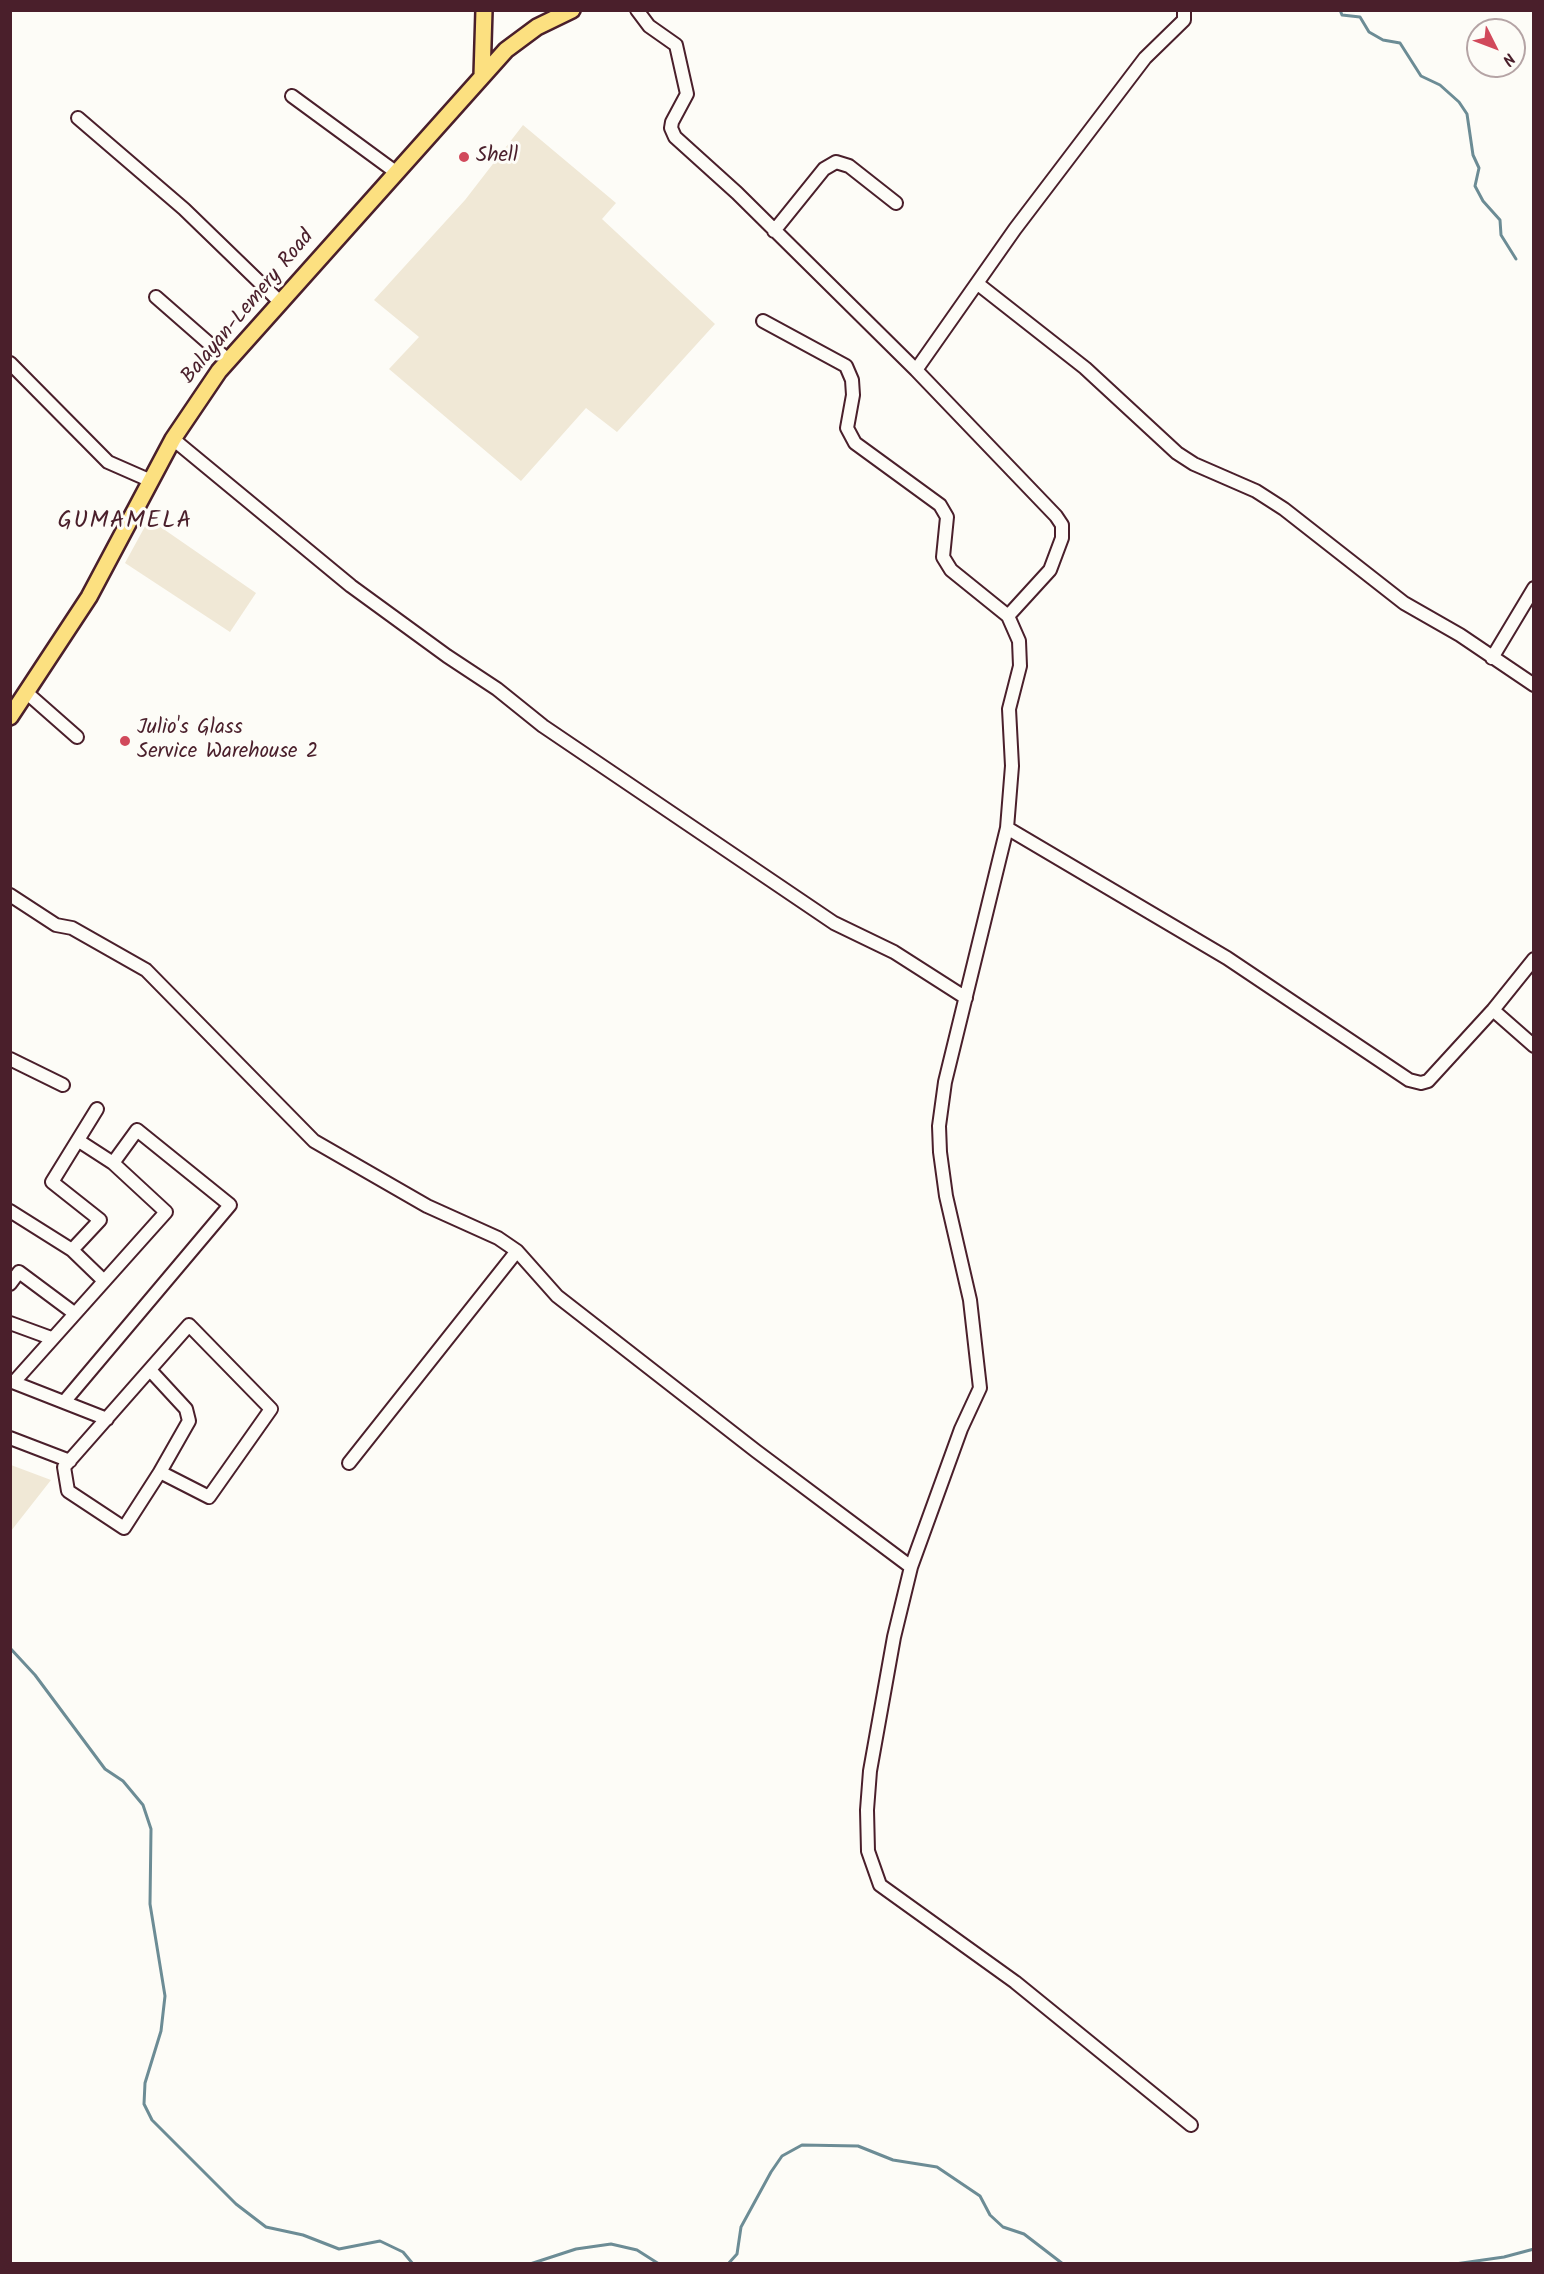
<!DOCTYPE html>
<html>
<head>
<meta charset="utf-8">
<style>
  body { margin:0 }
  #map { position:relative; width:1544px; height:2274px; overflow:hidden; background:#fdfcf7; font-family:Kalam,sans-serif }
  canvas { display:block }
  .frame { position:absolute; inset:0; border:12px solid #4a1f2b; pointer-events:none }
  .north { position:absolute; left:1466px; top:18px; width:60px; height:60px; box-sizing:border-box; background:#fdfcf7; border:2px solid #b5a4a5; border-radius:50%; rotate:132deg; font-size:16px; font-weight:700; line-height:24px; text-align:center; color:#4a1f2b }
  .north::after { content:''; display:block; margin:auto; width:21px; height:27px; background:#d1495b; clip-path:polygon(50% 0,100% 100%,50% 72%,0 100%) }
</style>
</head>
<body>
<div id="map">
<canvas width="1544" height="2274"></canvas>
<div class="frame"></div>
<div class="north">N</div>
</div>
<script>
const ctx = document.querySelector('canvas').getContext('2d');
ctx.lineJoin = 'round';
function fill(path, color) { ctx.fillStyle = color; ctx.fill(path, 'evenodd'); }
const poly = rows => new Path2D(rows.map(r => 'M' + r).join(''));
function trace(path, color, width, dash) { ctx.strokeStyle = color; ctx.lineWidth = width; ctx.lineCap = dash ? 'butt' : 'round'; ctx.setLineDash(dash || []); ctx.stroke(path); }
function drawText(font, color, halo, rows, align = 'center') {
  ctx.font = font + ' Kalam,sans-serif'; ctx.lineWidth = 6; ctx.setLineDash([]); ctx.textBaseline = 'middle'; ctx.strokeStyle = halo; ctx.fillStyle = color; for (const [text, x, y, turn = 0] of rows) {
    ctx.save(); ctx.translate(x, y); ctx.rotate((+turn || 0) * Math.PI / 180); ctx.textAlign = isNaN(turn) ? turn : align; if (halo) ctx.strokeText(text, 0, 0); ctx.fillText(text, 0, 0); ctx.restore();
  }
}
fill(poly([
  [523,125,616,203,602,219,715,324,617,432,586,408,521,481,389,369,419,337,374,300,465,200],
  [149,519,256,593,230,632,125,563],
  [11,1465,51,1480,11,1531]
]), '#f0e8d6');
trace(poly([
  [1287,10,1293,10],
  [1340,10,1342,15,1360,17,1369,32,1383,40,1400,43,1421,76,1440,85,1459,102,1467,114,1473,155,1479,168,1475,186,1483,201,1500,220,1501,235,1516,259],
  [10,1648,35,1675,105,1769,123,1781,143,1805,151,1829,150,1904,165,1996,161,2031,145,2083,144,2104,152,2120,236,2204,266,2227,303,2235,339,2249,380,2241,403,2252,413,2264],
  [530,2264,576,2249,611,2244,637,2250,659,2264],
  [728,2264,737,2254,741,2227,771,2172,782,2156,802,2145,858,2146,893,2160,937,2167,980,2196,990,2215,1003,2227,1024,2234,1063,2264],
  [1455,2264,1504,2257,1534,2249]
]), '#6c8c95', 3);
const minor = poly([
  [637,10,649,26,676,45,687,94,672,122,671,128,675,137,737,193,916,370,1056,516,1062,525,1062,538,1050,570,1008,616],
  [292,96,397,173],
  [78,118,184,209,279,301],
  [774,231,824,169,836,162,849,166,896,203],
  [978,284,1085,368,1177,453,1194,464,1256,491,1284,509,1404,603,1460,635,1534,685],
  [156,297,228,360],
  [763,321,846,366,852,380,853,395,847,428,855,443,940,505,947,517,943,557,951,570,1008,616,1019,641,1020,666,1009,709,1012,766,1007,828,945,1082,939,1126,940,1152,946,1196,970,1300,980,1388,961,1429,911,1567,894,1637,870,1771,867,1810,868,1851,880,1885,1015,1982,1191,2125],
  [10,363,108,462,149,480],
  [916,370,1015,229,1145,58,1184,20,1184,10],
  [173,439,351,586,447,656,497,689,543,726,834,923,894,952,966,998],
  [1492,658,1534,588],
  [27,693,77,737],
  [1007,828,1227,958,1409,1080,1421,1083,1428,1081,1493,1010,1534,959],
  [10,895,56,925,72,928,146,970,314,1141,427,1206,498,1238,517,1251,557,1296,756,1451,911,1567],
  [1493,1010,1534,1046],
  [10,1059,63,1085],
  [10,1211,72,1250,103,1280],
  [72,1250,100,1220,52,1182,97,1109],
  [10,1284,19,1272,74,1313],
  [10,1323,51,1338],
  [189,1325,271,1409,209,1497,160,1472,124,1528,68,1491,64,1467,189,1325],
  [150,1370,186,1409,189,1421,160,1472],
  [10,1381,107,1419],
  [14,1382,166,1212,113,1163,79,1141],
  [64,1402,230,1205,137,1130,113,1163],
  [10,1438,70,1461],
  [349,1463,517,1251]
]);
const major = poly([
  [482,76,484,10],
  [10,717,89,597,173,439,219,371,506,50,537,27,572,10]
]);
trace(minor, '#4a1f2b', 16);
trace(major, '#4a1f2b', 20);
trace(minor, '#fdfcf7', 12);
trace(major, '#fce080', 15);
for (const [x, y, r, color] of [
  [464,157,6,"#d1495b"],
  [125,741,6,"#d1495b"]
]) { const dot = new Path2D(); dot.arc(x, y, r, 0, 2 * Math.PI); ctx.fillStyle = color; ctx.fill(dot); trace(dot, '#fdfcf7', 2); }
drawText('21px', '#4a1f2b', '#fdfcf7', [
  ["Shell",476,157],
  ["Julio's Glass",137,729],
  ["Service Warehouse 2",137,753]
], 'left');
drawText('21px', '#4a1f2b', '#fdfcf7', [
  ["Balayan-Lemery Road",249,308,-50]
]);
ctx.letterSpacing = '1.5px';
drawText('24px', '#4a1f2b', '#fdfcf7', [
  ["GUMAMELA",125,523]
]);
ctx.letterSpacing = '0px';
</script>
</body>
</html>
